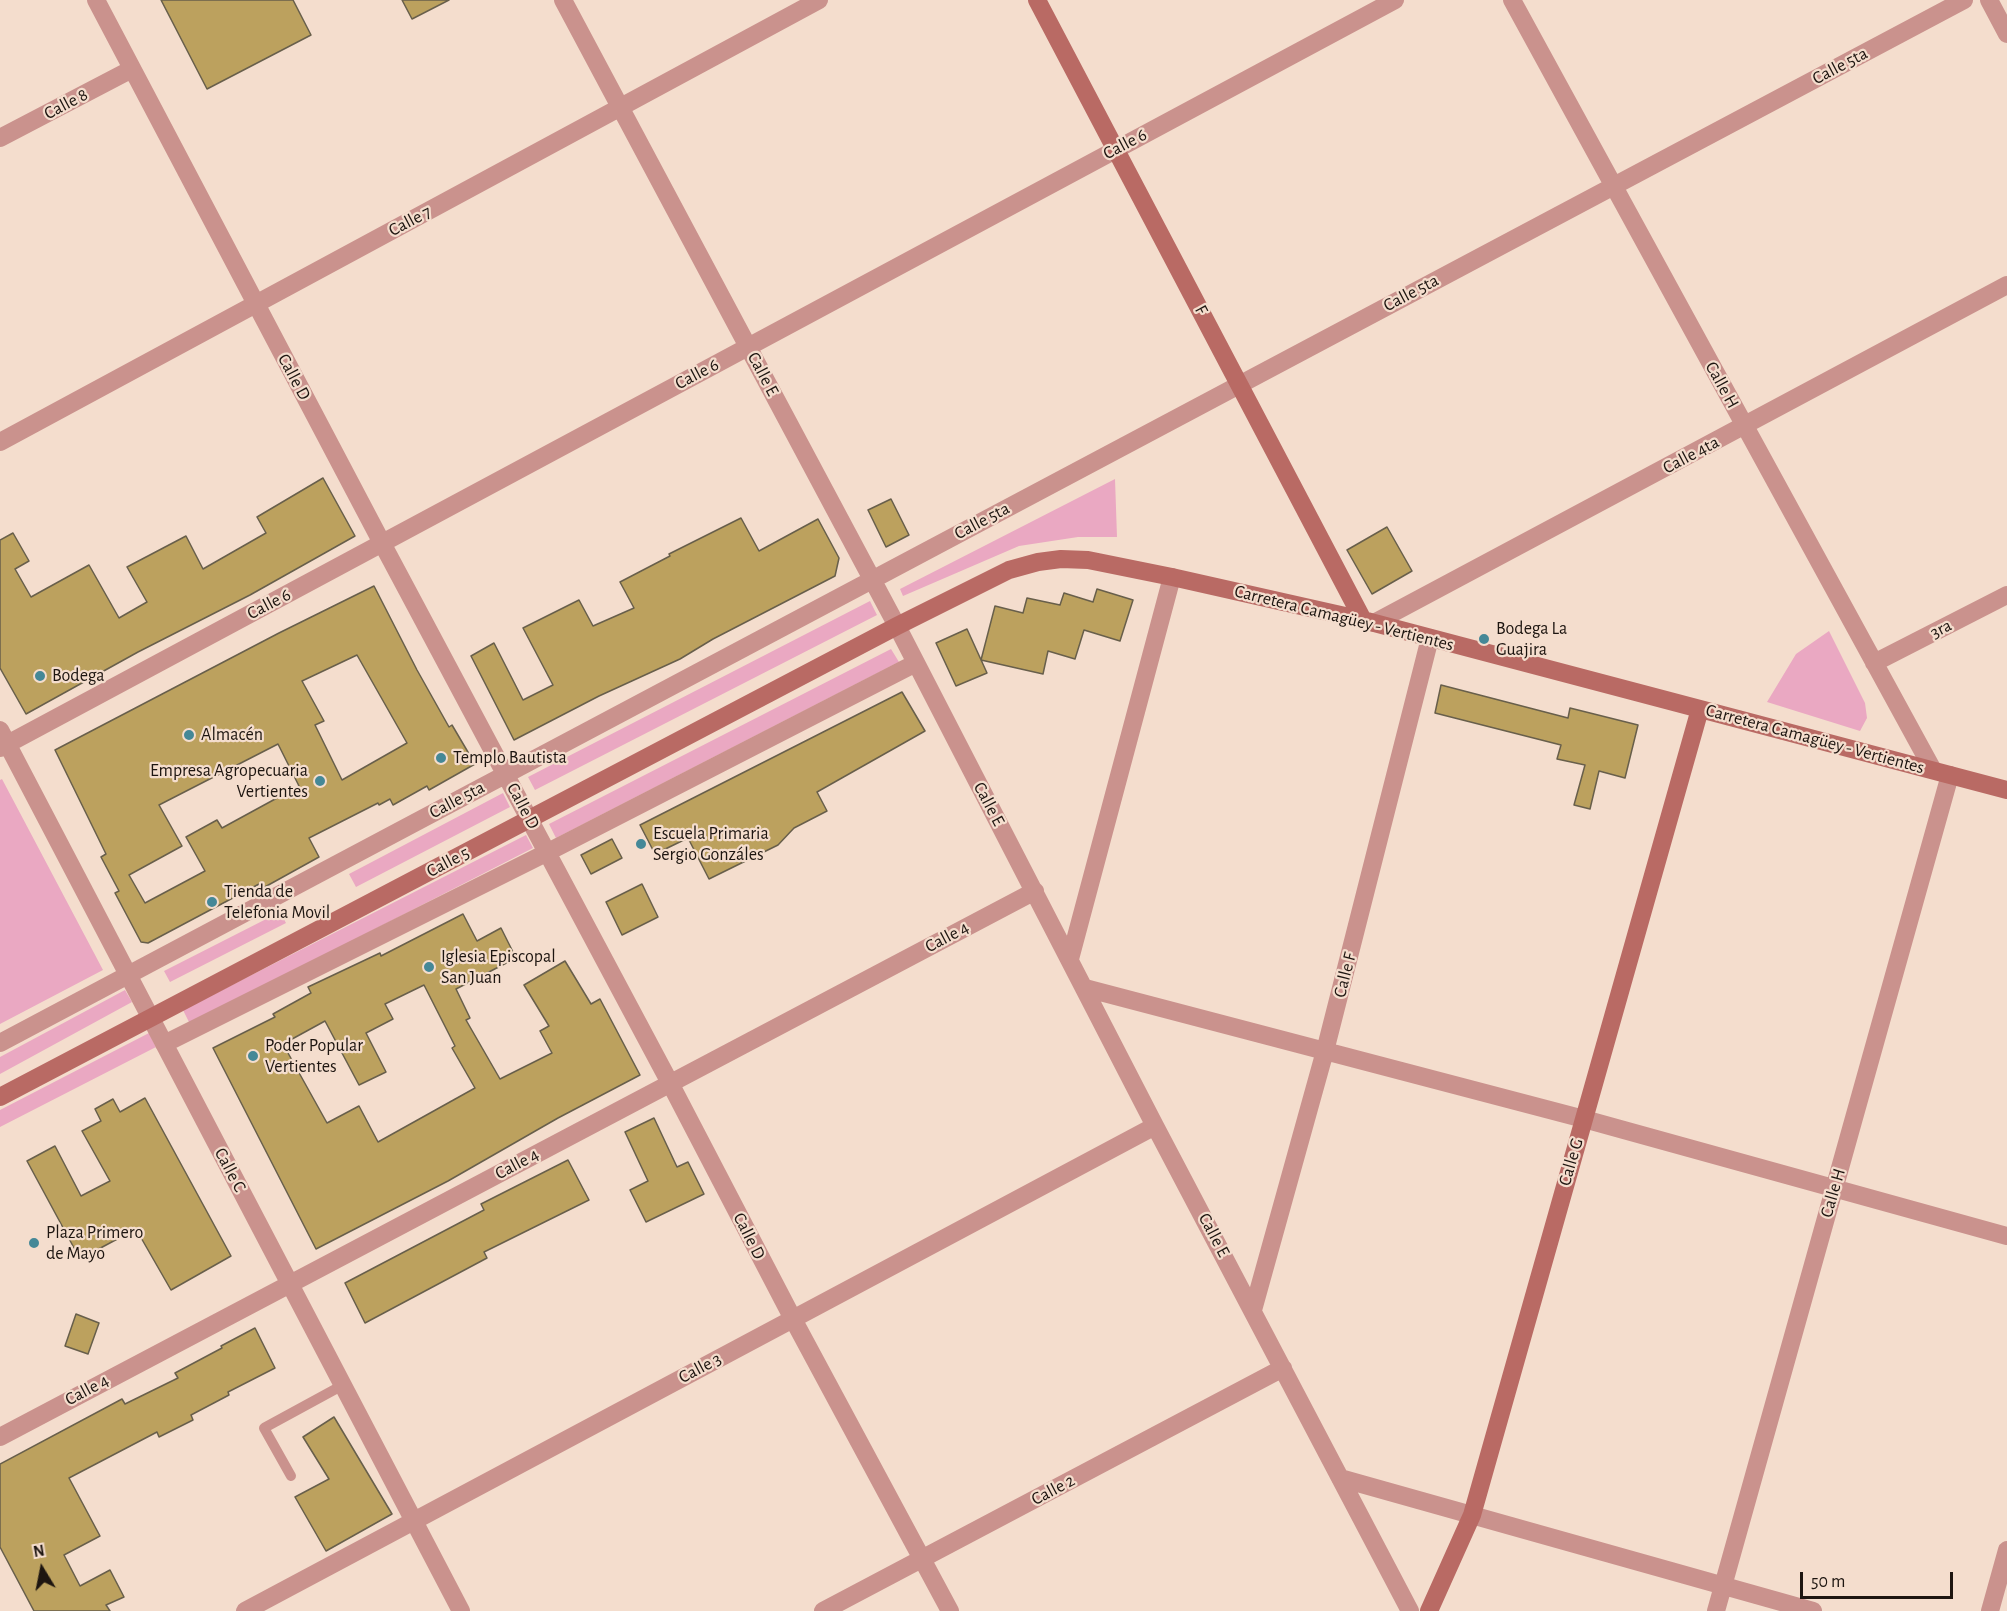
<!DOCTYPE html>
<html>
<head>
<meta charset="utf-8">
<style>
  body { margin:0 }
  #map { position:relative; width:2007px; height:1611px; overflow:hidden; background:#f4ddcd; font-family:"Alegreya Sans",sans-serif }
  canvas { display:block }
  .north { position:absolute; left:12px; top:1539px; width:60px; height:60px; -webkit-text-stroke:4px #f4ddcd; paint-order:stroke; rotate:350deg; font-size:16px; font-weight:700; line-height:24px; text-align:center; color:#1d1510 }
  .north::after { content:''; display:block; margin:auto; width:21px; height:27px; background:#1d1510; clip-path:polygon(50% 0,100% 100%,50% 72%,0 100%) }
  .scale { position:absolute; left:1800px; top:1572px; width:153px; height:27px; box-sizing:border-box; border:3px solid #1d1510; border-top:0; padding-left:8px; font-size:18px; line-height:21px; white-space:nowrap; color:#1d1510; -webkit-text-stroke:4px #f4ddcd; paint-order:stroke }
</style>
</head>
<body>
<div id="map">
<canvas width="2007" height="1611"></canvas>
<div class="north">N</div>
<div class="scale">50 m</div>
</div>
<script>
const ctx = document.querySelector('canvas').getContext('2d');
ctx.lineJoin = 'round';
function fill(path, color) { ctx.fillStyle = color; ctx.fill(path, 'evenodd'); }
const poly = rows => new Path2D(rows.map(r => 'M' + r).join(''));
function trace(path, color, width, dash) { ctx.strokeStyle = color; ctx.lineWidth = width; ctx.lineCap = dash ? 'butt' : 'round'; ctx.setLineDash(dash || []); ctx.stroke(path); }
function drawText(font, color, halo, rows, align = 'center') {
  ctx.font = font + ' "Alegreya Sans",sans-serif'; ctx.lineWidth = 4.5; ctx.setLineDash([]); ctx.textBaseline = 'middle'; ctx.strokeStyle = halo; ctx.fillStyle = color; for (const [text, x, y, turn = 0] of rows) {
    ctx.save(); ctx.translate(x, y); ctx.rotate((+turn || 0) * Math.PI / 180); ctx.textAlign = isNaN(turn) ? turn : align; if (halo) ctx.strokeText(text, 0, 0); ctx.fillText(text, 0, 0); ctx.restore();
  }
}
fill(poly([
  [1115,479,1117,537,1078,537,1019,546,903,596,900,589],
  [870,601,877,615,535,790,528,777],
  [1829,631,1865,703,1867,718,1860,731,1767,702,1796,654],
  [891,649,899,662,556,838,549,824],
  [2,779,103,970,0,1024,0,780],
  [503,793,510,807,356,887,349,874],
  [526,835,533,848,190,1024,183,1010],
  [280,912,286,923,170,982,164,971],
  [125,990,132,1002,0,1074,0,1057],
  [149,1033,156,1047,0,1127,0,1110]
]), '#eaa8c2');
const building = poly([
  [161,0,293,0,311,35,207,89,161,0],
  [402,0,449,0,412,19,402,0],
  [323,478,355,536,250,595,138,652,26,714,0,668,0,540,13,533,29,561,15,569,31,597,89,565,119,618,147,602,127,567,186,536,203,569,266,533,257,517,323,478],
  [891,499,909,535,886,547,868,510,891,499],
  [741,518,759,551,818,519,839,558,835,576,713,639,680,659,599,696,514,740,471,656,494,643,523,700,553,685,523,628,579,600,593,626,634,608,620,582,670,556,669,554,741,518],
  [1387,527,1412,571,1372,594,1347,550,1387,527],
  [374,586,417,670,449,727,452,725,475,764,429,790,427,786,393,805,390,799,379,805,378,803,309,838,319,857,263,888,261,883,148,943,141,942,115,893,119,891,101,857,106,854,55,750,279,633,374,586],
  [357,655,407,743,342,780,315,725,324,721,302,681,357,655],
  [278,744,299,786,222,828,217,820,186,837,205,871,145,903,129,875,182,846,159,805,278,744],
  [1097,589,1133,600,1120,641,1084,630,1075,659,1048,651,1043,674,981,660,995,606,1023,613,1027,598,1060,605,1064,593,1093,602,1097,589],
  [967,629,987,673,956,686,936,643,967,629],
  [1441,685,1568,718,1570,708,1638,725,1625,778,1599,771,1590,809,1574,805,1585,765,1557,759,1561,745,1435,713,1441,685],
  [902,692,925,731,817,792,827,811,794,828,778,845,709,879,688,838,655,854,640,825,902,692],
  [612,839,622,858,591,874,581,855,612,839],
  [642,884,658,917,622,935,606,902,642,884],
  [463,914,477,941,501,928,516,958,456,989,470,1018,466,1020,500,1079,552,1053,540,1031,549,1026,524,985,565,961,591,1004,600,999,640,1075,558,1118,448,1181,316,1249,213,1048,275,1017,273,1014,311,993,308,987,380,953,381,956,463,914],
  [424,985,455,1046,452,1048,475,1088,378,1142,359,1106,327,1123,283,1044,325,1021,359,1085,386,1072,366,1033,393,1019,385,1004,424,985],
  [145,1098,231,1256,171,1290,136,1229,80,1259,27,1161,55,1146,81,1196,110,1181,82,1131,101,1121,95,1109,113,1099,120,1112,145,1098],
  [654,1118,677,1167,688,1162,704,1194,646,1222,630,1190,648,1181,625,1132,654,1118],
  [568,1160,589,1200,484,1252,487,1258,365,1323,345,1283,484,1210,481,1204,568,1160],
  [76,1314,99,1323,88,1354,65,1346,76,1314],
  [255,1328,275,1368,228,1392,229,1395,191,1415,193,1420,159,1437,157,1432,69,1478,100,1536,64,1555,80,1586,110,1570,124,1597,106,1605,110,1611,34,1611,0,1547,0,1464,122,1399,125,1404,178,1378,175,1373,222,1348,221,1346,255,1328],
  [334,1417,392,1514,326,1551,295,1497,329,1479,303,1437,334,1417]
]);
fill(building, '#bca15e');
trace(building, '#685f4b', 1.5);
trace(poly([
  [291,1476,264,1428,343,1385]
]), '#ca928d', 10);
trace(poly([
  [96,0,382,543,670,1083,793,1319,950,1611],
  [563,0,897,626,1155,1126,1410,1611],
  [1512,0,1933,770],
  [1989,0,2007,34],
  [0,138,132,69],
  [0,442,819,0],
  [1374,623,2007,285],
  [1874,663,2007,595],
  [0,730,461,1611],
  [0,748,1395,0],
  [1070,959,1172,577],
  [1085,988,1584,1119,2007,1236],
  [0,1043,1964,0],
  [164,1044,548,852,916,663],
  [1253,1310,1325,1051,1430,638],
  [0,1437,1035,891],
  [1340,1478,1813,1611],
  [245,1611,1155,1126],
  [823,1611,1283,1368],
  [1716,1611,1950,775],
  [1990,1611,2007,1550]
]), '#ca928d', 18);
trace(poly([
  [1037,0,1363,620],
  [0,1097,897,626,1009,570,1038,562,1061,559,1088,560,1172,577,1363,620,2007,790],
  [1429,1611,1472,1515,1700,709]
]), '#b96a64', 18);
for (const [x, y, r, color] of [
  [1484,639,6,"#458897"],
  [40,676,6,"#458897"],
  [189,735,6,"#458897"],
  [441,758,6,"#458897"],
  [320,781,6,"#458897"],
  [641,844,6,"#458897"],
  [212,902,6,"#458897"],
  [429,967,6,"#458897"],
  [253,1056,6,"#458897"],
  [34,1243,6,"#458897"]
]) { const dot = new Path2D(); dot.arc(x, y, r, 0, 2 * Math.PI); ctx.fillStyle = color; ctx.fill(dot); trace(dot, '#f4ddcd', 2); }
drawText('18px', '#1d1510', '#f4ddcd', [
  ["Calle 5ta",1840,66,-28],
  ["Calle 8",66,104,-28],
  ["Calle 6",1125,144,-28],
  ["Calle 7",410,221,-28],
  ["Calle 5ta",1411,293,-28],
  ["F",1201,310,62],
  ["Calle 6",697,374,-28],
  ["Calle E",763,374,62],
  ["Calle D",294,377,62],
  ["Calle H",1722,385,61],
  ["Calle 4ta",1691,455,-28],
  ["Calle 5ta",982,521,-28],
  ["Calle 6",269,604,-28],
  ["Carretera Camagüey - Vertientes",1344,618,14],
  ["3ra",1941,629,-27],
  ["Carretera Camagüey - Vertientes",1815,739,15],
  ["Calle 5ta",457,800,-28],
  ["Calle E",989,804,62],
  ["Calle D",523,806,62],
  ["Calle 5",448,862,-28],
  ["Calle 4",947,937,-28],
  ["Calle F",1345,975,-76],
  ["Calle G",1571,1162,-74],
  ["Calle 4",517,1164,-28],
  ["Calle C",230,1170,62],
  ["Calle H",1833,1193,-74],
  ["Calle E",1214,1235,62],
  ["Calle D",749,1236,63],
  ["Calle 3",700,1368,-28],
  ["Calle 4",87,1390,-28],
  ["Calle 2",1053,1490,-28]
]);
drawText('18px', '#1d1510', '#f4ddcd', [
  ["Bodega La",1496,629],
  ["Guajira",1496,650],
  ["Bodega",52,676],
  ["Almacén",201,735],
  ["Templo Bautista",453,758],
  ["Empresa Agropecuaria",308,771,"right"],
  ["Vertientes",308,792,"right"],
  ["Escuela Primaria",653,834],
  ["Sergio Gonzáles",653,855],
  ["Tienda de",224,892],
  ["Telefonia Movil",224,913],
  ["Iglesia Episcopal",441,957],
  ["San Juan",441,978],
  ["Poder Popular",265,1046],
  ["Vertientes",265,1067],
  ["Plaza Primero",46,1233],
  ["de Mayo",46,1254]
], 'left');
</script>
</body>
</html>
